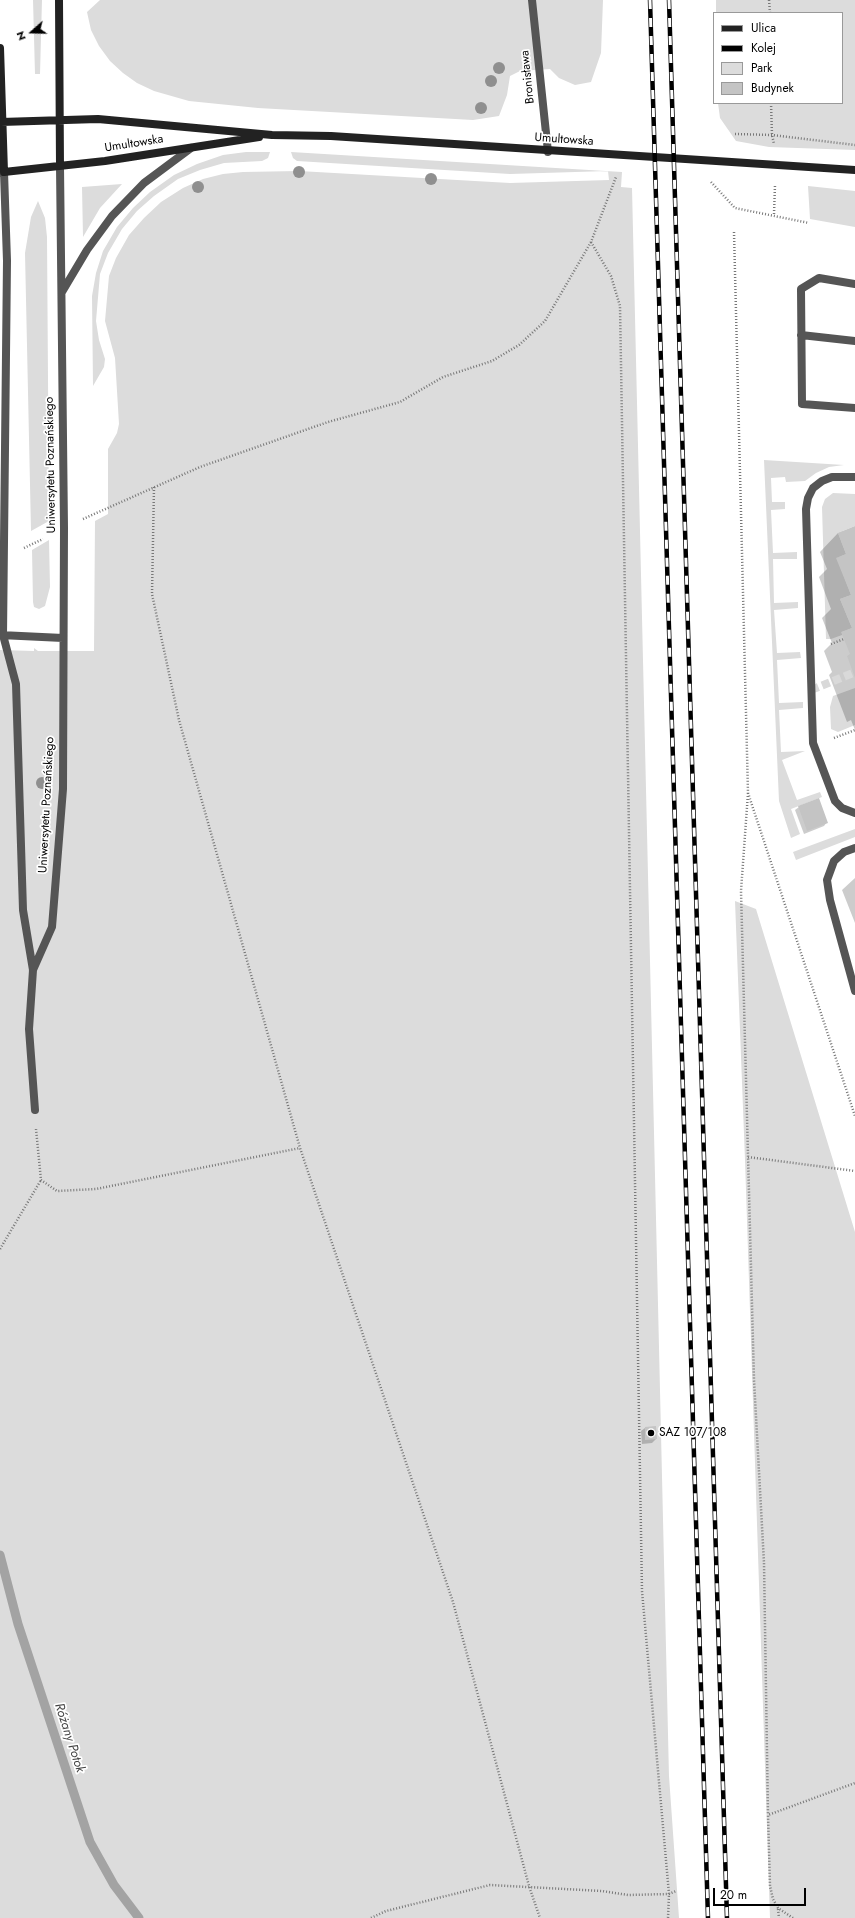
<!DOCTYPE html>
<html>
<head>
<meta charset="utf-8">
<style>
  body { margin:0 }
  #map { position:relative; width:855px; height:1918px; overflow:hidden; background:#fff; font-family:Jost,sans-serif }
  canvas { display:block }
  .legend { position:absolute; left:713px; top:12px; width:130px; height:92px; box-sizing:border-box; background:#fff; border:1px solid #999; margin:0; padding:5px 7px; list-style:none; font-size:12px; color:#000 }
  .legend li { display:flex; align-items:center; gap:8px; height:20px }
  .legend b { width:20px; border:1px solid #999 }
  .north { position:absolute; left:12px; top:12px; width:40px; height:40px; -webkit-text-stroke:3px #fff; paint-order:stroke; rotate:250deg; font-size:11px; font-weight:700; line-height:16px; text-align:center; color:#000 }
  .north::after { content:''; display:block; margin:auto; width:14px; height:18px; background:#000; clip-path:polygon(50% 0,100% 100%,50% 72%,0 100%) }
  .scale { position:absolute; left:713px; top:1888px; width:93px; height:18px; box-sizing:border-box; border:2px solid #000; border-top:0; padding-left:5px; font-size:12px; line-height:14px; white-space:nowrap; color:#000; -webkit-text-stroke:3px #fff; paint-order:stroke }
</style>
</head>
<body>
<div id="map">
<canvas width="855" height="1918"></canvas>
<ul class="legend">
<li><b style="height:5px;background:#222"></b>Ulica</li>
<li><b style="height:5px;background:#000"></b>Kolej</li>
<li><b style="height:11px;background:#dcdcdc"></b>Park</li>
<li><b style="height:11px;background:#c4c4c4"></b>Budynek</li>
</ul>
<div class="north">N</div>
<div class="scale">20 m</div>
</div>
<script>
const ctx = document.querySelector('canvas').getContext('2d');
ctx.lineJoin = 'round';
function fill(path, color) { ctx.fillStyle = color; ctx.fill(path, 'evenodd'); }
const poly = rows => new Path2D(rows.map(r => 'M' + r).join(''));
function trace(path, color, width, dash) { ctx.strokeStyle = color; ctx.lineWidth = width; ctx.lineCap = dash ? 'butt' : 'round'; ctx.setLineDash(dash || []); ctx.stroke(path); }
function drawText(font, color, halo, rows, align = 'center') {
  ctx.font = font + ' Jost,sans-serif'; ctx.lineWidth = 3.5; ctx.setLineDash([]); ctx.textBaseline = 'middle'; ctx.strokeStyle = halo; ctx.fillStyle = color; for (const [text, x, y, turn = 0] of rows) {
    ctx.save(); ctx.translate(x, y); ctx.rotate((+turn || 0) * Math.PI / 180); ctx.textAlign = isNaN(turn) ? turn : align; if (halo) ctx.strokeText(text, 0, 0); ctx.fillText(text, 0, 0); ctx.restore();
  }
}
fill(poly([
  [33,0,42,0,40,74,35,74],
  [100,0,603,0,601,53,591,82,575,85,559,78,550,69,520,71,510,76,507,95,499,116,473,120,258,108,189,101,154,91,137,83,123,73,110,61,99,46,91,30,87,12],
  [716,0,855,0,855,150,769,147,736,141,720,118,718,103,842,103,842,13,716,13],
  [246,152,270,152,268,158,262,161,224,163,200,170,178,179,154,196,137,211,122,229,108,253,100,274,96,321,99,340,105,359,104,367,93,386,92,296,96,273,103,251,117,227,133,208,150,192,174,175,197,164,223,155],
  [291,152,622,172,621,187,632,188,669,1776,679,1918,0,1918,0,650,34,651,34,648,38,651,94,651,95,521,108,514,108,449,117,433,119,424,115,358,105,321,109,276,116,258,129,235,144,218,161,202,183,188,203,179,223,174,243,172,299,171,510,183,609,180,608,171,510,174,297,161,293,158],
  [122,184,100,208,83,237,82,187],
  [808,186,855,191,855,227,810,219],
  [38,201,45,218,47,237,49,521,31,531,25,253,31,217],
  [764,460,844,465,829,467,816,473,805,481,786,482,785,477,771,478,772,502,785,502,785,509,771,510,773,553,797,552,797,559,773,559,774,603,798,602,798,608,774,610,777,653,800,652,801,658,777,660,779,703,803,702,803,708,779,710,781,752,805,751,782,760,797,800,820,792,822,797,791,809,800,834,791,838,779,801],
  [833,493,855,494,855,526,838,533,846,554,837,558,851,595,840,599,852,628,842,632,842,635,831,639,826,639,822,507,825,499],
  [49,540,50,587,45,606,39,609,34,607,33,602,32,550],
  [855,688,855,725,838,732,831,729,830,707,833,696],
  [855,829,855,837,796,860,793,852],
  [735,901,756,909,855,1232,855,1918,770,1918,745,1160]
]), '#dcdcdc');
fill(poly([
  [855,527,855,730,851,720,847,722,829,675,832,672,824,651,832,643,822,618,831,609,819,577,827,569,820,552,838,533],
  [799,807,827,822,824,826,804,834,795,810],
  [855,878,855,923,842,890],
  [655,1427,656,1439,652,1443,642,1444,641,1431,645,1428]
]), '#0003');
trace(poly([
  [0,1555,18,1624,90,1842,114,1885,139,1918]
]), '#a3a3a3', 9);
fill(poly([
  [855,526,855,678,847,656,850,654,841,632,852,628,840,599,851,595,836,558,846,554,838,533],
  [819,798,828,823,807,831,798,806],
  [656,1426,657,1439,645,1440,645,1427]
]), '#c4c4c4');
trace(poly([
  [811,690,853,673]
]), '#d9d9d9', 8, [8, 4]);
trace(poly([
  [769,0,770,13],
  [771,103,772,135,774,144],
  [735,134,772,135,855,145],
  [711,182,735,208,809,223],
  [774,214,775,185],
  [734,232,748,793,855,1116],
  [591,242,611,276,620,306,642,1591,669,1894,668,1918],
  [154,487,152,594,179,720,300,1148,453,1602,529,1886,540,1918],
  [83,519,200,467,328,422,400,402,443,377,492,361,519,345,545,321,591,242,616,177],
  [24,548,43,539],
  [831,644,844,639],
  [834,738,855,730],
  [748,793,741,891,754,1380,764,1563,768,1815],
  [36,1129,41,1180,57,1191,96,1189,300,1148],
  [748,1157,855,1171],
  [0,1249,41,1180],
  [778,1909,779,1918],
  [371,1918,386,1911,490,1885,602,1891,628,1895,669,1894,676,1891],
  [793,1918,778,1908,773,1899,770,1886,768,1815,855,1783]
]), '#777', 2.5, [1, 2]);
trace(poly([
  [855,284,819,278,801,289,802,404,855,408],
  [801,335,855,341]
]), '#555', 8);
trace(poly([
  [532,0,548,152],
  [0,173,4,172,7,261,3,635,16,684,23,910,33,970,29,1029,35,1110],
  [62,292,87,250,112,216,144,183,191,148],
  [855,477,832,477,822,481,813,488,808,498,806,509,813,743,835,801,842,808,855,813],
  [0,635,63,638],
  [855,848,844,852,834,861,827,880,830,900,855,991],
  [33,970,52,927,63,789,64,528,60,166]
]), '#555', 8);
trace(poly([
  [59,0,60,166],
  [0,48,4,172,105,161,259,137],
  [1,122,98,119,272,135,331,136,855,170]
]), '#222', 8);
const rail = poly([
  [650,0,708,1918],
  [669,0,727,1918]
]);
trace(rail, '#000', 4.5);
trace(rail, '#fff', 3, [9]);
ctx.fillStyle = '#8f8f8f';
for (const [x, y] of [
  [499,68],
  [491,81],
  [481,108],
  [299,172],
  [431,179],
  [198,187],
  [42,783]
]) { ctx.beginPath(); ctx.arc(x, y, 6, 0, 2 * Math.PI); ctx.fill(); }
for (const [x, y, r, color] of [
  [651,1433,4,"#000"]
]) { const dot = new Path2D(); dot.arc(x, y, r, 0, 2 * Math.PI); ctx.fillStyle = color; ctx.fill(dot); trace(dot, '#fff', 1.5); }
drawText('12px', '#000', '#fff', [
  ["Bronisława",528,77,-96],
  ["Umultowska",564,140,4],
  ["Umultowska",134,144,-9],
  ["Uniwersytetu Poznańskiego",51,465,-91],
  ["Uniwersytetu Poznańskiego",47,805,-87]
]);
drawText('12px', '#000', '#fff', [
  ["SAZ 107/108",659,1433]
], 'left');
drawText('italic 13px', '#444', '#fff', [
  ["Różany Potok",69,1738,72]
]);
</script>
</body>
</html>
